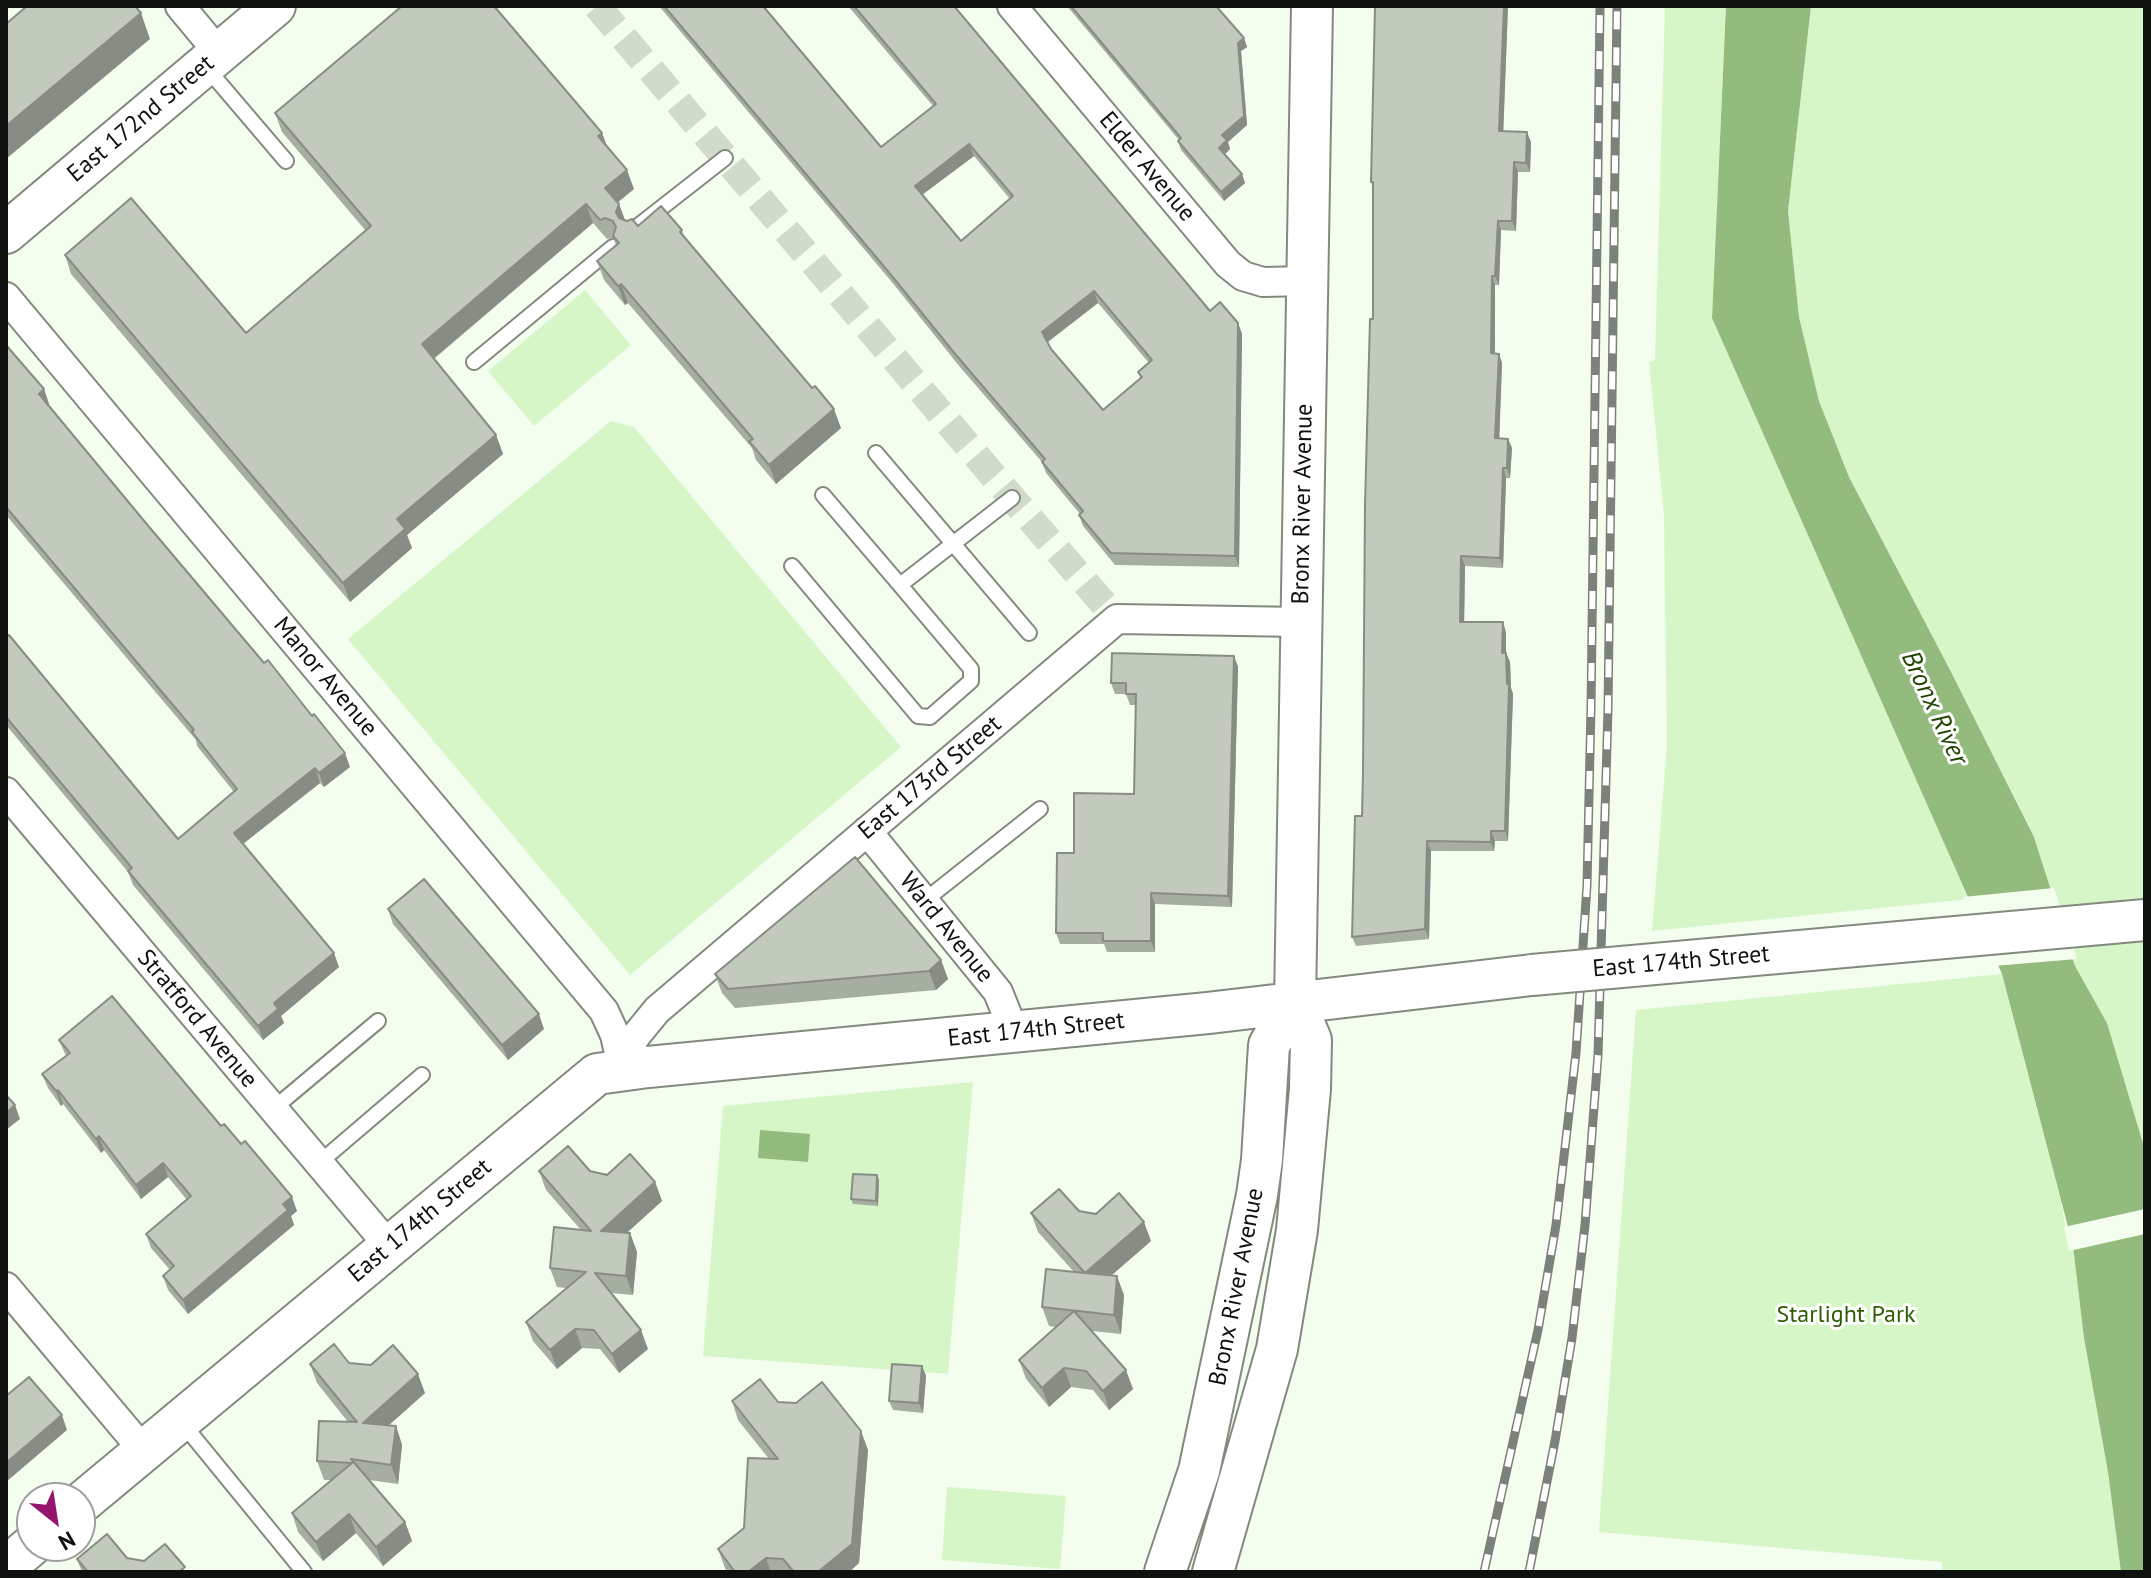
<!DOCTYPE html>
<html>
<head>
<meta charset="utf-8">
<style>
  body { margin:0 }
  #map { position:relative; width:2151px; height:1578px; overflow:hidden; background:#f4feef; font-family:"PT Sans",sans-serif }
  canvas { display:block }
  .frame { position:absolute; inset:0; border:8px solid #0e110d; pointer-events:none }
  .north { position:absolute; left:16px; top:1482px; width:80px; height:80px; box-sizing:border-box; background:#fff; border:2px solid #9fa09e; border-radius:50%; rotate:150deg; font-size:22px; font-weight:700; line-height:32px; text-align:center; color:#0e110d }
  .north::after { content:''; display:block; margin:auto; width:28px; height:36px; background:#95146d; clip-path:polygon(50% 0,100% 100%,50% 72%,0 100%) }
</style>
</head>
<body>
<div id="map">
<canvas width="2151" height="1578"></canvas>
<div class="frame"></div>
<div class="north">N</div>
</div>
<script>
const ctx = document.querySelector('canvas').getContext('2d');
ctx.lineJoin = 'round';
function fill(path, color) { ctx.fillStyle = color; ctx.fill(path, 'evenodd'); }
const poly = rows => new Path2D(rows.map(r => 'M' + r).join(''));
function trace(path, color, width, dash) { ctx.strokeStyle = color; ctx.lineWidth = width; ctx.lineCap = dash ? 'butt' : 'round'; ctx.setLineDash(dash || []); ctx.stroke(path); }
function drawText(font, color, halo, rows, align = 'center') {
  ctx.font = font + ' "PT Sans",sans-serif'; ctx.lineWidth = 6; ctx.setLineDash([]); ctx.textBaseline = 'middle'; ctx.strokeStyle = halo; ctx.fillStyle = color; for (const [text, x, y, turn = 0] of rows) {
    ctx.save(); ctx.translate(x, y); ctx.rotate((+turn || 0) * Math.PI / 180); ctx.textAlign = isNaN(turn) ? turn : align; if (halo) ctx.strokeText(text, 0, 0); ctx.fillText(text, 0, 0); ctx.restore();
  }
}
fill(poly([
  [1665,6,1726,6,1712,318,1969,899,1652,931,1667,745,1664,516,1649,362,1655,360],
  [1811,6,2145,6,2145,1150,2107,1023,2075,966,2034,837,1949,668,1849,477,1819,401,1799,317,1788,211],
  [585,290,631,345,534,426,488,371],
  [611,421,634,427,901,747,630,975,348,639],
  [2002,974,2061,1201,2069,1247,2073,1246,2084,1338,2108,1472,2121,1572,1942,1572,1942,1562,1599,1532,1636,1010],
  [973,1082,948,1374,703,1356,723,1106],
  [947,1487,1066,1496,1060,1569,942,1560]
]), '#d7f6c8');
fill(poly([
  [1726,6,1811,6,1788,211,1799,317,1819,401,1849,477,1949,668,2034,837,2075,966,2107,1023,2145,1150,2145,1572,2121,1572,2108,1472,2084,1338,2073,1246,2002,974,1712,318],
  [760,1130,810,1134,808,1162,758,1158]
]), '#93bb7d');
fill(poly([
  [2054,888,2077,959,1994,966,1963,897],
  [2145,1209,2145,1234,2069,1251,2064,1227]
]), '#f4feef');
trace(poly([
  [597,6,1012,498,1117,619]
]), '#d2dacd', 28, [28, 14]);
const lane = poly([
  [205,66,286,161],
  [633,230,725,158],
  [474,362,613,247],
  [876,453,1029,633],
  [823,495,900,585],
  [792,566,918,716,930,717,971,681,971,669,900,585,1012,498],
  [924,901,1040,809],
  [273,1109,378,1021],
  [319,1163,422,1075],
  [183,1424,304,1572]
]);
const street = poly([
  [180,6,219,53],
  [1012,6,1228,264,1243,276,1263,282,1307,281],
  [6,297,604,1011,615,1035,619,1053,620,1070],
  [6,792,389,1246],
  [867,831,998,992,1014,1032],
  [620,1070,635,1037,657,1010,1117,619,1301,622],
  [6,1287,144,1451]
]);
const secondary = poly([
  [6,233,275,6],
  [80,1504,597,1074,648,1067,1208,1013,1532,975],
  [6,1567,32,1545],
  [1165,1572,1199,1471,1257,1195,1262,1160,1269,1045,1295,1002],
  [1213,1572,1277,1349,1297,1230,1310,1089,1311,1040,1295,1002,1312,6]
]);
trace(lane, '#828a7e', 18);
trace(street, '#828a7e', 32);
trace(secondary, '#828a7e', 44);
trace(lane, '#fff', 14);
trace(street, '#fff', 28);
trace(secondary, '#fff', 40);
const rail = poly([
  [1484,1572,1538,1330,1556,1225,1576,1053,1587,885,1591,707,1600,6],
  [1529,1572,1555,1441,1572,1338,1585,1225,1598,1055,1608,709,1617,6]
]);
trace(rail, '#7c8279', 9);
trace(rail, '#fff', 6, [18]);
const secondaryBridge = poly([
  [1532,975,2145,920]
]);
trace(secondaryBridge, '#828a7e', 44, []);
trace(secondaryBridge, '#fff', 40);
fill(poly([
  [659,6,763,6,881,147,933,106,848,6,954,6,1210,311,1238,323,1242,334,1239,567,1115,565,1083,526,1079,515,1080,514,1046,473,1042,462,960,367,891,281],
  [974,156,1010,199,961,241,922,195],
  [1098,303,1149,363,1138,372,1140,378,1103,410,1051,349,1048,342],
  [1067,6,1216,6,1244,38,1247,47,1241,51,1247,125,1228,142,1230,149,1225,154,1242,174,1245,183,1224,201,1181,150,1178,141,1179,140],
  [1375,6,1508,6,1503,131,1531,142,1530,172,1518,172,1516,231,1501,230,1499,285,1495,285,1495,354,1499,354,1502,363,1499,438,1508,439,1512,448,1510,478,1506,478,1503,568,1465,566,1464,622,1506,632,1506,653,1510,662,1511,688,1513,694,1508,841,1495,841,1494,851,1431,851,1429,939,1356,946,1352,937,1362,816,1373,319,1373,188,1371,182],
  [275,113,602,133,607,147,634,189,618,202,625,220,638,226,682,230,684,237,841,428,776,484,756,460,752,448,628,303,625,305,604,280,597,261,616,245,613,238,607,239,593,223,434,359,496,435,503,454,407,535,412,548,350,602,71,274,65,255,246,333,366,231,282,132],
  [6,345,44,389,49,404,48,405,350,767,324,787,320,783,243,844,339,967,281,1016,284,1023,263,1040,133,885,128,872,6,725,6,638,178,839,234,792,197,746,196,740,6,515],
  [1234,656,1238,667,1232,907,1155,904,1155,952,1107,952,1104,944,1060,944,1056,933,1134,794,1136,705,1130,705,1126,694,1115,694,1111,683],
  [388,909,544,1029,508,1060,393,924],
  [941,960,948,979,936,990,735,1008,722,993,715,974],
  [59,1040,221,1126,297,1211,291,1216,294,1225,188,1314,168,1290,163,1276,170,1270,151,1248,146,1234,187,1200,168,1177,141,1199,104,1150,101,1153,63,1104,61,1106,48,1088,42,1074,66,1056],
  [539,1171,590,1171,655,1182,662,1201,626,1233,630,1233,637,1252,633,1295,611,1293,648,1349,619,1373,600,1349,582,1348,557,1369,533,1341,526,1322,567,1288,557,1287,550,1268,581,1230,546,1190],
  [877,1175,879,1180,878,1206,853,1204,851,1199],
  [1079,1211,1151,1241,1111,1276,1124,1295,1121,1334,1092,1331,1133,1389,1109,1410,1093,1390,1071,1387,1049,1407,1026,1379,1019,1360,1056,1327,1049,1326,1042,1307,1074,1272,1038,1232,1031,1213],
  [349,1363,425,1393,389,1425,396,1426,402,1445,398,1484,369,1480,405,1522,412,1541,383,1566,356,1533,323,1561,298,1532,292,1513,331,1480,324,1480,317,1461,348,1422,317,1383,310,1364],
  [922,1366,926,1376,923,1413,893,1410,889,1401],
  [732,1401,778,1402,868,1450,859,1563,849,1572,727,1572,725,1568,718,1549,744,1528,769,1459,738,1420],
  [127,1558,187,1572,82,1572,77,1559]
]), '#a6aea2');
fill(poly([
  [1504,6,1508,6,1503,140,1499,131],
  [141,13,150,39,6,159,6,126],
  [1244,38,1247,47,1241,51,1247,125,1228,142,1230,149,1222,157,1219,148,1222,135,1238,43],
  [1527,132,1531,142,1530,172,1526,163],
  [602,133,609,152,598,136],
  [969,144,974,156,919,197,915,186],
  [1514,162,1518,172,1516,231,1512,221],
  [627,170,634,189,612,207,605,188],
  [1242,174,1245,183,1224,201,1221,192],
  [586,204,593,223,428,363,422,344],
  [619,204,626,223,623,231,616,212],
  [1498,221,1501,230,1499,285,1495,276],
  [1492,276,1495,285,1495,363,1491,353],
  [621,284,628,303,625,305,618,286],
  [1094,291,1098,303,1046,343,1042,332],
  [1238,323,1242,334,1239,567,1235,556],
  [1499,354,1502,363,1499,448,1495,438],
  [44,389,49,404,44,408,39,394],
  [834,409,841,428,776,484,769,465],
  [496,435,503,454,407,535,412,548,350,602,343,583,397,519],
  [1508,439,1512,448,1510,478,1507,468],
  [1503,468,1506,478,1503,568,1500,558],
  [1461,556,1465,566,1464,631,1460,622],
  [1503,622,1506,632,1506,662,1502,653],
  [1506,653,1510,662,1511,688,1513,694,1508,841,1505,831,1507,684],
  [1234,656,1238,667,1232,907,1228,896],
  [345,753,350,767,324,787,319,773],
  [315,768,320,783,239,847,234,833],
  [1491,831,1495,841,1494,851,1491,842],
  [1427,841,1431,851,1429,939,1425,929],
  [1151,893,1155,904,1155,952,1151,941],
  [334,953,339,967,281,1016,284,1023,263,1040,258,1026,274,1003],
  [941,960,948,979,936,990,929,971],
  [539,1014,544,1029,508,1060,502,1045],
  [58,1090,63,1104,61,1106,56,1091],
  [15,1105,20,1119,6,1130,6,1113],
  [99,1136,104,1150,101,1153,96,1139],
  [163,1163,168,1177,141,1199,136,1185],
  [877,1175,879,1180,878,1206,876,1201],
  [655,1182,662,1201,608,1250,601,1231],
  [292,1197,297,1211,291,1216,294,1225,188,1314,183,1300],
  [1144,1222,1151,1241,1092,1292,1085,1273],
  [630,1233,637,1252,633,1295,626,1276],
  [1117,1276,1124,1295,1121,1334,1114,1315],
  [575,1329,582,1348,557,1369,550,1350],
  [641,1330,648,1349,619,1373,612,1354],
  [922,1366,926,1376,923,1413,919,1403],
  [1064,1368,1071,1387,1049,1407,1042,1388],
  [1126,1370,1133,1389,1109,1410,1103,1391],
  [418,1374,425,1393,370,1442,363,1423],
  [62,1415,67,1430,6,1482,6,1463],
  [396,1426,402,1445,398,1484,391,1465],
  [861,1431,868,1450,859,1563,849,1572,818,1572],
  [349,1514,356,1533,323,1561,316,1542],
  [405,1522,412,1541,383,1566,376,1547],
  [766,1558,771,1572,748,1572]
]), '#878d84');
const building = poly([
  [27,6,135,6,141,13,6,126,6,24,27,6],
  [402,6,494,6,602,133,598,136,627,170,605,188,619,204,616,212,619,218,627,221,632,219,638,226,661,206,682,230,680,232,812,388,815,386,834,409,769,465,749,441,753,439,621,284,618,286,597,261,619,243,613,236,616,227,613,221,605,218,600,220,586,204,422,344,496,435,397,519,405,529,343,583,65,255,131,198,246,333,371,226,275,113,402,6],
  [664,6,763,6,881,147,936,104,854,6,954,6,1210,311,1220,302,1238,323,1235,556,1111,553,1079,515,1083,511,1042,462,1045,459,956,355,887,270,664,6],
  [969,144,1013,196,961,241,915,186,969,144],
  [1094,291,1152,360,1138,372,1142,377,1103,410,1051,349,1042,332,1094,291],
  [1071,6,1216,6,1244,38,1238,43,1244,116,1222,135,1227,140,1219,148,1242,174,1221,192,1178,141,1181,138,1071,6],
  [1375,6,1504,6,1499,131,1527,132,1526,163,1514,162,1512,221,1498,221,1495,276,1492,276,1491,353,1499,354,1495,438,1508,439,1507,468,1503,468,1500,558,1461,556,1460,622,1503,622,1502,653,1506,653,1507,684,1509,684,1505,831,1491,831,1491,842,1427,841,1425,929,1352,937,1355,816,1362,816,1363,772,1365,505,1370,319,1373,319,1373,182,1371,182,1375,6],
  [6,345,44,389,39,394,145,522,264,663,268,660,312,716,314,714,345,753,319,773,315,768,234,833,334,953,274,1003,278,1009,258,1026,128,871,132,868,6,717,6,638,9,635,178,839,237,789,192,732,194,730,6,507,6,345],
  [1112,653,1234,656,1228,896,1151,893,1151,941,1103,941,1103,933,1056,933,1057,853,1074,853,1074,793,1134,794,1136,694,1126,694,1126,683,1111,683,1112,653],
  [855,857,941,960,929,971,728,989,715,974,855,857],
  [424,879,539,1014,502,1045,388,909,424,879],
  [112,996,221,1126,224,1124,241,1144,245,1141,292,1197,283,1204,288,1210,183,1300,163,1276,174,1266,146,1234,191,1196,163,1163,136,1185,99,1136,96,1139,58,1090,56,1091,42,1074,70,1053,59,1040,112,996],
  [6,1095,15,1105,6,1113,6,1095],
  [568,1146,590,1171,607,1175,630,1154,655,1182,601,1231,630,1233,626,1276,595,1273,641,1330,612,1354,594,1330,575,1329,550,1350,526,1322,586,1272,550,1268,554,1227,591,1231,539,1171,568,1146],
  [853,1174,877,1175,876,1201,851,1199,853,1174],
  [1059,1189,1079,1211,1096,1214,1119,1193,1144,1222,1085,1273,1117,1276,1114,1315,1042,1307,1046,1269,1085,1273,1031,1213,1059,1189],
  [1074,1311,1126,1370,1103,1391,1086,1371,1064,1368,1042,1388,1019,1360,1074,1311],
  [334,1344,349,1363,371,1365,393,1345,418,1374,363,1423,396,1426,391,1465,351,1459,405,1522,376,1547,349,1514,316,1542,292,1513,352,1463,317,1461,319,1421,357,1422,310,1364,334,1344],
  [892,1364,922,1366,919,1403,889,1401,892,1364],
  [29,1377,62,1415,6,1463,6,1396,29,1377],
  [760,1379,778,1402,796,1403,822,1382,861,1431,852,1544,818,1572,794,1572,783,1559,766,1558,748,1572,735,1572,718,1549,744,1528,748,1458,778,1459,732,1401,760,1379],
  [107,1534,127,1558,144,1561,165,1544,185,1567,179,1572,88,1572,77,1559,107,1534]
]);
fill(building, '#c1cabc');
trace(building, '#878d84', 2);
drawText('24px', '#0e110d', '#fff', [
  ["East 172nd Street",141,119,-40],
  ["Elder Avenue",1147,167,50],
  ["Bronx River Avenue",1303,504,-89],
  ["Manor Avenue",325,677,50],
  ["East 173rd Street",930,778,-40],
  ["Ward Avenue",946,928,51],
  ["East 174th Street",1681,962,-5],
  ["Stratford Avenue",197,1019,50],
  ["East 174th Street",1036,1030,-6],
  ["East 174th Street",420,1221,-40],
  ["Bronx River Avenue",1237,1287,-79]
]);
drawText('24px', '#2d5d00', '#fff', [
  ["Starlight Park",1846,1315]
]);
drawText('italic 26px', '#204501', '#fff', [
  ["Bronx River",1934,708,65]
]);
</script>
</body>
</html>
